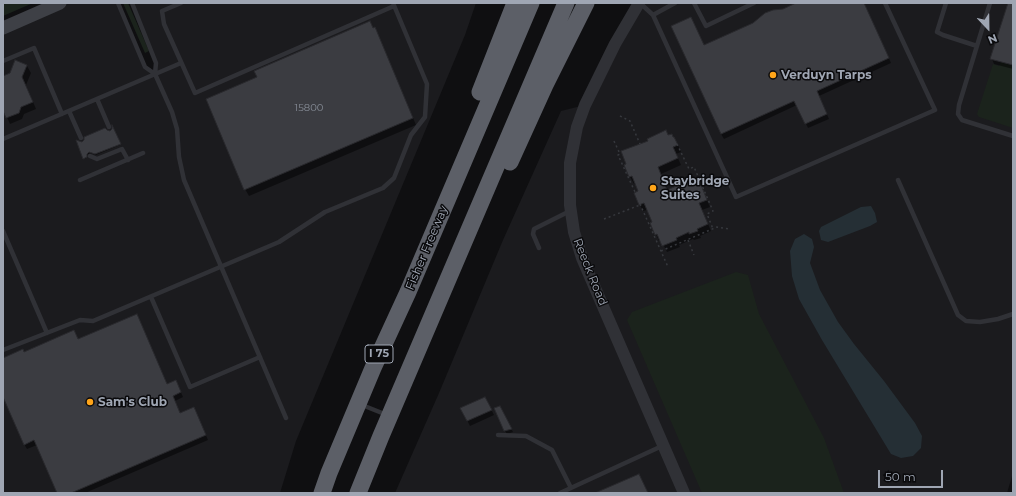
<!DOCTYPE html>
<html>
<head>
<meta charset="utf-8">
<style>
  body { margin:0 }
  #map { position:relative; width:1016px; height:496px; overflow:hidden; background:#0f0f11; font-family:Montserrat,sans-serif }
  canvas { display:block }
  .frame { position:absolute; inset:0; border:4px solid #9fa6b3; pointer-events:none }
  .north { position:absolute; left:968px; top:8px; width:40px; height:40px; -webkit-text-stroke:3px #0a0a0c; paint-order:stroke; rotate:158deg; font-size:11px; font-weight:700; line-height:16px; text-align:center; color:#9fa6b3 }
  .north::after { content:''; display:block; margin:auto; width:14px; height:18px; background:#9fa6b3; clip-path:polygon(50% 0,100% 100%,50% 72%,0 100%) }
  .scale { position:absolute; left:878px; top:470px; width:65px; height:18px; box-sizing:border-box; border:2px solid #9fa6b3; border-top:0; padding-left:5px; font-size:12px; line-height:14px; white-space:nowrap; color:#9fa6b3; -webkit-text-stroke:3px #0a0a0c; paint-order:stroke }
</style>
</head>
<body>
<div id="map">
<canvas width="1016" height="496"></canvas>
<div class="frame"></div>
<div class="north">N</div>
<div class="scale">50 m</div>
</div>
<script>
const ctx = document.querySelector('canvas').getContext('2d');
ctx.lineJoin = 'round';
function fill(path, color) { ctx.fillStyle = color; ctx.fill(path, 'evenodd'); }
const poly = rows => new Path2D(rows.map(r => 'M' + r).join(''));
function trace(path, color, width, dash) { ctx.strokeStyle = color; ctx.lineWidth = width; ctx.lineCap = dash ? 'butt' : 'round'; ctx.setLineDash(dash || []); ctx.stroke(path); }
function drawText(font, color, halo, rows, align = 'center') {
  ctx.font = font + ' Montserrat,sans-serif'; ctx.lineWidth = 3; ctx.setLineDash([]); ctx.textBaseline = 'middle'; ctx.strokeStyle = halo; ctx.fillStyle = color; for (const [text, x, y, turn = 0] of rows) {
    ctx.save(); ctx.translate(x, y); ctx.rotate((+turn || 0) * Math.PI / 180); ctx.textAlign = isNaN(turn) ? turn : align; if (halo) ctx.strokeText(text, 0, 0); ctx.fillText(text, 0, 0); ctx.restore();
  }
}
fill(poly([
  [60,3,118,3,145,67,155,74,156,63,132,3,476,3,465,35,296,441,280,493,3,493,3,28],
  [639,3,1013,3,1013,473,1007,493,395,493,439,393,503,240,561,111,585,105]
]), '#1b1b1e');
fill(poly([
  [3,3,33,3,3,16],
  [123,3,128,3,149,51,145,53],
  [1001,62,1013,66,1013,128,979,117,977,114,993,64,999,66],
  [736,272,748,275,759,314,824,438,844,493,702,493,627,320,632,312]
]), '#1b231c');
fill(poly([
  [871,206,875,213,877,222,870,226,828,242,821,240,819,231,821,227,861,207],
  [804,234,812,239,814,247,810,263,820,290,838,322,854,344,884,381,915,423,922,436,921,448,913,456,901,458,891,454,822,340,799,299,792,276,790,251,795,239]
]), '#252f35');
fill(poly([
  [798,3,864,3,891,63,819,96,829,119,808,128,797,105,724,139,721,134,704,46],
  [1009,3,1013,3,1013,69,994,64,992,59],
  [373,29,378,35,416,125,249,196,245,189,258,78],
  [16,62,27,66,31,73,26,85,36,109,24,114,22,119,10,124,6,115,3,114,3,77,11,73],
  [113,129,120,145,96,155,90,153,85,159,78,142,82,143,110,132],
  [669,136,678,145,681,152,676,154,681,165,661,174,668,190,697,178,710,207,702,210,711,231,700,236,701,238,694,240,693,239,679,245,680,247,667,252,661,240,659,241,656,234,653,223,647,210,643,211,640,205,639,192,636,183,634,184,630,177,625,166],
  [78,340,167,385,178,386,183,397,175,401,180,414,196,413,208,440,85,493,58,493,37,445,27,449,24,444,3,394,3,359],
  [488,403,494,415,470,426,461,408],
  [500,407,513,432,507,434,505,431,495,409]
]), '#0007');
const building = poly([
  [796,3,864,3,889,58,817,91,827,114,805,124,794,101,721,134,671,26,691,17,704,45,753,23,765,13,773,10,783,9,796,3],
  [1008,3,1013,3,1013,65,990,59,1008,3],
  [370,21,373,28,375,27,413,118,244,190,206,99,257,77,254,71,370,21],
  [15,60,27,65,22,77,33,102,21,107,19,113,6,118,3,111,3,76,10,73,15,60],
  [112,125,121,144,95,154,89,152,87,154,87,157,83,159,76,140,82,142,84,140,84,137,105,128,107,130,110,131,112,129,112,125],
  [666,130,668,135,672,134,673,137,674,137,678,145,673,147,678,158,658,167,667,190,698,177,707,200,699,203,708,224,697,229,698,231,689,234,689,232,676,238,677,240,662,246,657,234,655,235,650,223,652,222,644,203,639,205,634,193,638,191,632,176,629,177,624,165,626,164,621,151,648,141,647,139,666,130],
  [137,314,167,384,176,380,181,392,173,396,180,413,194,407,206,435,71,493,57,493,34,440,24,445,3,397,3,358,23,349,24,352,74,330,78,339,137,314],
  [485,397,492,410,467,421,460,408,485,397],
  [500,406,512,429,504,431,494,408,500,406],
  [639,474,648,493,595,493,639,474]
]);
fill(building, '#3b3c41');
trace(building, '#29292d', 1);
trace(poly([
  [620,116,630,121,640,144],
  [614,141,620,154,618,155,635,192],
  [677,144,689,169,694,167,713,211,707,214,713,229],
  [640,204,668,267],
  [604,219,640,205],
  [688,240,694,255],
  [661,251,717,227,729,229]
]), '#36383d', 1.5, [2, 3]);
trace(poly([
  [118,3,145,67,155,74,156,63,132,3],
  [181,3,162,11,164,24,195,93,394,6],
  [640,3,653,15,736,197,935,110,885,3],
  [694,3,706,26,754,3],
  [946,3,937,32,943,35,977,46],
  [990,3,959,105,958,114,962,120,1013,136],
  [653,15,675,3],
  [3,61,34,48,62,114],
  [155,74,172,112,177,129,179,157,184,180,286,418],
  [97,99,109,127],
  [69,111,81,138],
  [3,139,181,63],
  [90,156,97,159,122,149,128,160],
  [80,180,143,153],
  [898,180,958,315,966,321,980,322,998,319,1013,314],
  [3,231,47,333],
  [539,248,533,234,534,229,570,211],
  [151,297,190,387,260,357],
  [3,350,80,320,93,321,279,242,325,212,383,188,394,178,411,135,425,117,427,84,393,3],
  [362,405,387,415],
  [498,435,526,436,552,450,571,488],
  [560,493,662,446]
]), '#303136', 4.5);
trace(poly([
  [639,3,615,44,585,105,577,127,570,163,570,205,574,232,582,258,684,493]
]), '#303136', 12);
trace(poly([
  [3,28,60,3]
]), '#3e4046', 13);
trace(poly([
  [480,92,515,3],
  [510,162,545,85,586,3],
  [322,493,329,473,373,368,408,292,531,3],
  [358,493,381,436,566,3]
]), '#5c5f67', 17);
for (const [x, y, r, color] of [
  [773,75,4,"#ffa519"],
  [653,188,4,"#ffa519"],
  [90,402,4,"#ffa519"]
]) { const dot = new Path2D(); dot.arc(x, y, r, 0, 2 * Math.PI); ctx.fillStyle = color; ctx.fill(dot); trace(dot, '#0a0a0c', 1.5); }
drawText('10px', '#868c96', null, [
  ["15800",309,108]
]);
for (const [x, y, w] of [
  [379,354,28]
]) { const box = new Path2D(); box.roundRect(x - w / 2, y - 9, w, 18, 3); ctx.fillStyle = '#0a0a0c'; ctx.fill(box); trace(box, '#9fa6b3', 1); }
drawText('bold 11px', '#9fa6b3', null, [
  ["I 75",379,354]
]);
drawText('bold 12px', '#9fa6b3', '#0a0a0c', [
  ["Verduyn Tarps",781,75],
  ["Staybridge",661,181],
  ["Suites",661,195],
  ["Sam's Club",98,402]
], 'left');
drawText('12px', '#9fa6b3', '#0a0a0c', [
  ["Fisher Freeway",427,248,-67],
  ["Reeck Road",590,272,68]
]);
</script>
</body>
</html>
